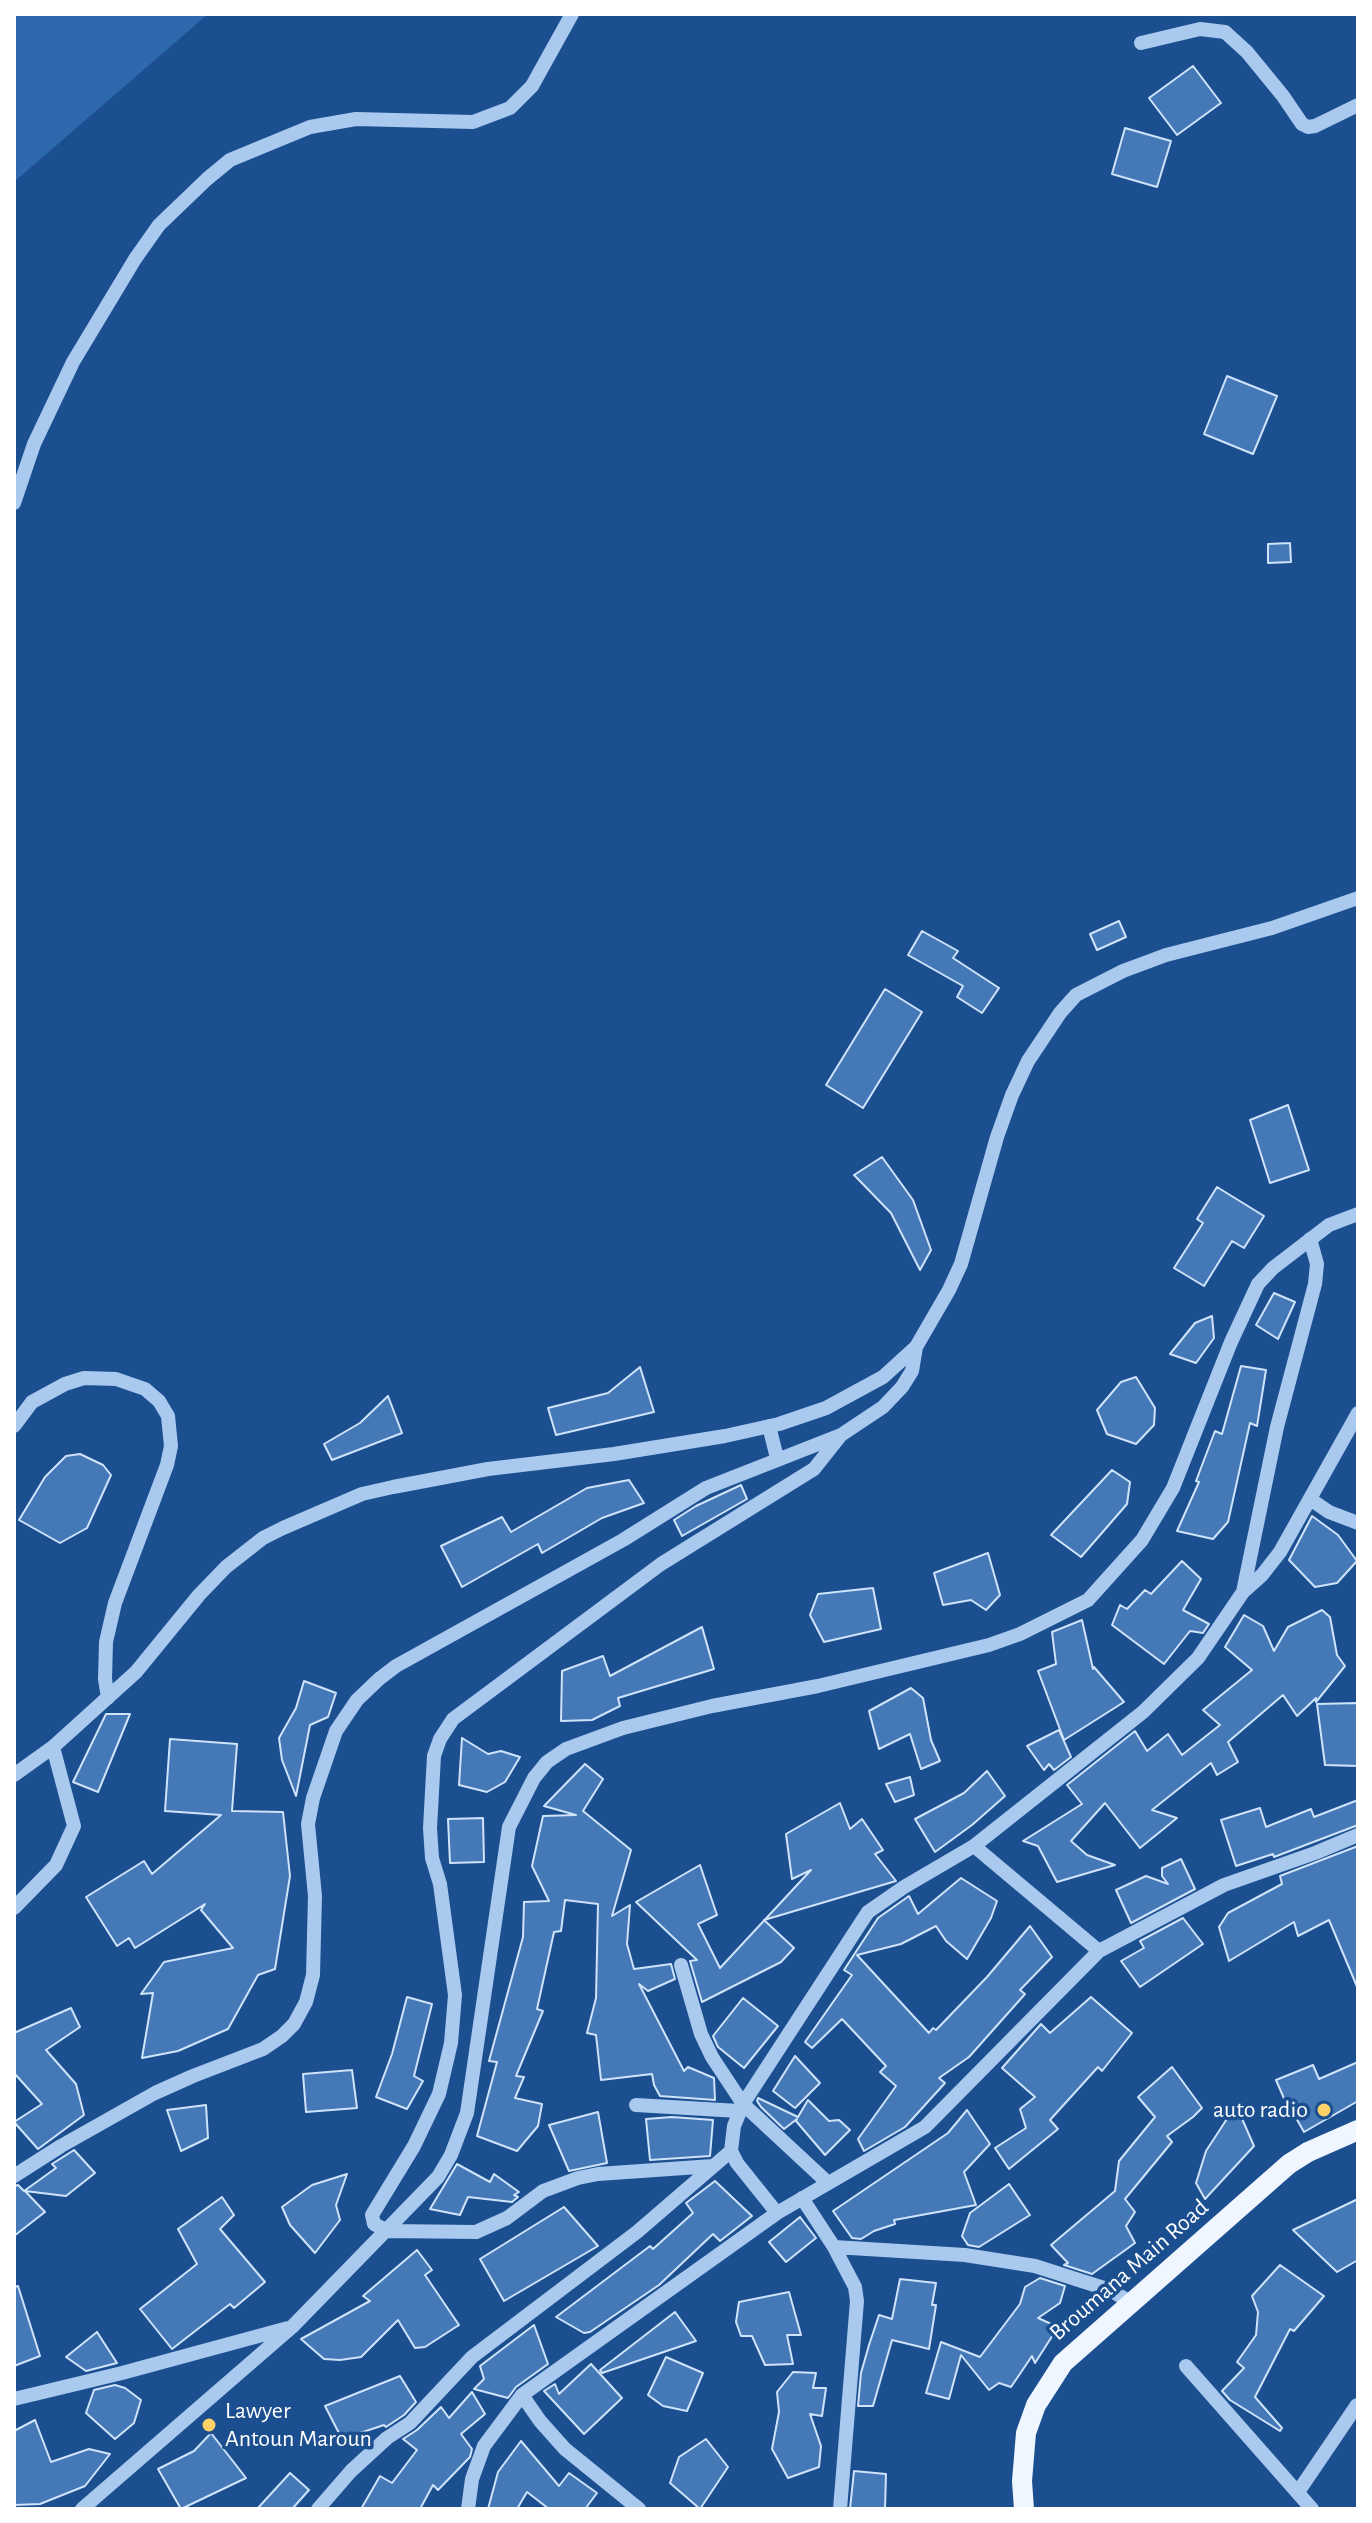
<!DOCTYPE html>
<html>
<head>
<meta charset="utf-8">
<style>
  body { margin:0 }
  #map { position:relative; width:1372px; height:2523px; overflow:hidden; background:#1b4f8f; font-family:"Alegreya Sans",sans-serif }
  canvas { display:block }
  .frame { position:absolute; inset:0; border:16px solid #fff; pointer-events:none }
</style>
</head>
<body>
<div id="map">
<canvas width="1372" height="2523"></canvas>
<div class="frame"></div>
</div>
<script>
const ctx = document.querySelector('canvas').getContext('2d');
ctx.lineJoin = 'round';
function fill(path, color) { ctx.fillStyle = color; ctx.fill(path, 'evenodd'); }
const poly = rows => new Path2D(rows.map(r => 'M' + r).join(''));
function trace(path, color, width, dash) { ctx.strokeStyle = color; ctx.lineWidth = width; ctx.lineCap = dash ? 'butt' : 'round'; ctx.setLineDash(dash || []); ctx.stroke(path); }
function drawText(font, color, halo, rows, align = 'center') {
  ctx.font = font + ' "Alegreya Sans",sans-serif'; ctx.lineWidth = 7; ctx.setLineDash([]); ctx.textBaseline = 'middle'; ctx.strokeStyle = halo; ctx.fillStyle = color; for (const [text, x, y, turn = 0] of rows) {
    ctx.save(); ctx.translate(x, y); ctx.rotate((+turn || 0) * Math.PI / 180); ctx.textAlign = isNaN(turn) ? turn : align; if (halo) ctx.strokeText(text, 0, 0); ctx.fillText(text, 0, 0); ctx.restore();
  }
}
fill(poly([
  [14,14,208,14,14,182]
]), '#2e69ad');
const building = poly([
  [1193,66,1221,103,1177,135,1149,98,1193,66],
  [1125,128,1171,141,1157,187,1112,174,1125,128],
  [1227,376,1277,396,1253,454,1204,434,1227,376],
  [1290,543,1291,562,1268,563,1268,544,1290,543],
  [1119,921,1126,937,1097,950,1090,934,1119,921],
  [922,931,958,951,953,958,999,988,982,1013,957,997,963,986,908,955,922,931],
  [885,989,922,1012,863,1108,826,1085,885,989],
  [1288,1105,1309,1170,1270,1183,1250,1120,1288,1105],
  [882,1157,913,1200,931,1250,920,1270,891,1213,854,1175,882,1157],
  [1217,1187,1264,1216,1244,1248,1232,1241,1204,1286,1174,1268,1203,1223,1197,1219,1217,1187],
  [1274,1293,1295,1302,1278,1339,1256,1325,1274,1293],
  [1212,1316,1214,1338,1196,1363,1170,1354,1195,1323,1212,1316],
  [1241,1366,1266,1370,1257,1426,1250,1423,1228,1522,1213,1539,1177,1531,1199,1482,1196,1481,1215,1431,1222,1434,1241,1366],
  [640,1367,654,1412,556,1435,548,1408,608,1393,640,1367],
  [1136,1377,1155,1408,1154,1425,1136,1444,1107,1434,1097,1410,1121,1382,1136,1377],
  [388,1396,402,1433,332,1460,324,1444,360,1423,388,1396],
  [80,1454,103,1465,111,1475,87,1528,60,1543,19,1520,45,1477,66,1456,80,1454],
  [1112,1470,1130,1482,1127,1504,1081,1557,1051,1535,1112,1470],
  [629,1480,644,1503,602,1518,542,1553,538,1544,462,1587,441,1546,502,1517,511,1532,587,1488,629,1480],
  [741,1485,747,1499,682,1536,674,1520,696,1506,741,1485],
  [1312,1516,1338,1535,1357,1561,1337,1583,1315,1587,1289,1560,1312,1516],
  [988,1553,1000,1595,986,1610,971,1600,943,1605,934,1573,988,1553],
  [1182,1561,1201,1579,1183,1610,1209,1624,1203,1633,1190,1631,1164,1664,1112,1625,1120,1605,1127,1609,1145,1590,1151,1594,1182,1561],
  [873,1588,881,1629,824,1642,810,1615,818,1594,873,1588],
  [1322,1610,1330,1617,1337,1655,1345,1666,1316,1702,1316,1698,1297,1716,1283,1695,1228,1742,1238,1762,1217,1775,1211,1763,1152,1810,1177,1818,1140,1848,1105,1803,1071,1841,1087,1855,1115,1865,1057,1882,1038,1846,1023,1841,1082,1804,1067,1785,1135,1731,1147,1751,1168,1734,1182,1755,1220,1725,1203,1710,1252,1670,1225,1647,1244,1615,1263,1626,1274,1651,1288,1627,1322,1610],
  [1082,1620,1093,1669,1094,1667,1124,1702,1064,1740,1038,1671,1056,1664,1052,1632,1082,1620],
  [702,1627,714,1669,618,1698,620,1706,592,1720,561,1721,562,1671,603,1656,610,1676,702,1627],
  [304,1681,336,1693,328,1717,310,1725,296,1796,282,1760,279,1738,296,1708,304,1681],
  [911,1688,923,1698,931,1740,940,1761,921,1769,910,1734,879,1749,869,1711,911,1688],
  [1358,1703,1358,1766,1325,1765,1317,1704,1358,1703],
  [106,1714,130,1714,98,1792,73,1782,106,1714],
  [1059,1730,1071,1757,1054,1770,1049,1764,1044,1770,1027,1746,1059,1730],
  [462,1738,488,1754,501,1751,520,1757,505,1782,487,1792,459,1785,462,1738],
  [170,1739,237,1744,232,1811,283,1812,290,1876,275,1969,258,1975,228,2029,178,2051,142,2058,153,1993,141,1994,164,1962,233,1948,201,1910,205,1904,135,1948,129,1938,117,1946,86,1897,144,1861,152,1874,221,1815,165,1811,170,1739],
  [585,1764,603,1779,583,1811,631,1850,612,1916,630,1905,627,1944,634,1969,671,1964,675,1979,648,1991,639,1984,684,2071,688,2067,714,2078,715,2100,660,2096,654,2085,652,2074,601,2080,596,2035,587,2033,596,1998,598,1904,565,1900,561,1931,554,1932,537,2009,543,2011,516,2076,524,2077,515,2098,542,2104,538,2126,517,2151,477,2136,497,2062,489,2061,523,1937,524,1902,549,1901,532,1866,543,1816,576,1815,544,1806,585,1764],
  [987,1771,1005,1796,972,1825,935,1852,915,1819,964,1793,987,1771],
  [910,1777,914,1795,895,1802,886,1784,910,1777],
  [1358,1800,1358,1825,1274,1857,1273,1854,1236,1866,1221,1820,1260,1808,1266,1827,1311,1809,1314,1817,1358,1800],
  [840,1803,850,1829,862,1819,883,1850,875,1854,896,1881,764,1920,794,1948,781,1962,702,2002,690,1961,697,1960,636,1902,700,1865,717,1915,698,1924,720,1968,811,1870,792,1879,786,1834,840,1803],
  [483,1818,484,1862,450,1863,448,1819,483,1818],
  [1358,1846,1358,1989,1329,1920,1298,1936,1294,1922,1229,1961,1219,1927,1228,1913,1282,1884,1280,1876,1358,1846],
  [1181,1859,1195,1889,1131,1923,1116,1890,1146,1876,1168,1884,1162,1876,1162,1868,1181,1859],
  [961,1878,997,1901,991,1918,967,1959,946,1941,936,1926,901,1944,857,1955,929,2033,933,2028,936,2030,987,1977,1030,1926,1052,1957,1020,1990,1025,1994,969,2057,939,2078,945,2083,905,2127,864,2151,858,2139,896,2086,880,2072,886,2066,842,2019,812,2048,805,2042,852,1975,844,1970,878,1918,909,1896,918,1914,961,1878],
  [1183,1918,1203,1944,1140,1987,1121,1961,1144,1948,1140,1941,1183,1918],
  [407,1997,432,2004,414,2076,423,2081,407,2109,376,2097,392,2054,407,1997],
  [1091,1997,1132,2033,1102,2071,1098,2067,1050,2120,1058,2129,1009,2169,995,2148,1026,2128,1020,2109,1035,2097,1002,2068,1041,2024,1050,2033,1091,1997],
  [743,1998,778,2026,744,2068,718,2047,713,2036,743,1998],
  [71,2008,80,2027,46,2050,76,2084,84,2115,38,2149,14,2122,42,2104,14,2073,14,2033,71,2008],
  [795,2056,820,2083,795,2108,773,2091,795,2056],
  [1358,2062,1358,2101,1304,2132,1291,2109,1289,2110,1276,2080,1313,2065,1319,2079,1358,2062],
  [1172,2067,1202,2108,1193,2117,1167,2136,1172,2142,1125,2199,1135,2212,1126,2226,1135,2243,1092,2274,1064,2265,1068,2263,1051,2245,1115,2191,1119,2161,1155,2117,1138,2097,1172,2067],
  [352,2070,357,2108,306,2112,303,2074,352,2070],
  [758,2098,798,2117,808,2100,829,2121,839,2120,850,2130,825,2155,796,2121,797,2119,784,2129,761,2107,757,2101,758,2098],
  [206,2105,208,2138,181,2151,167,2110,206,2105],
  [1236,2105,1254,2146,1205,2199,1196,2183,1206,2151,1236,2105],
  [967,2110,990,2144,964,2172,976,2205,894,2220,895,2224,874,2231,861,2239,852,2238,833,2211,948,2133,967,2110],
  [598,2112,607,2163,569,2171,549,2125,598,2112],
  [672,2117,713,2120,710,2156,650,2160,646,2119,672,2117],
  [74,2150,95,2173,66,2196,25,2191,45,2212,14,2236,14,2186,18,2185,24,2191,56,2168,52,2164,74,2150],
  [457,2164,490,2182,494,2174,519,2192,514,2195,518,2197,512,2202,468,2197,460,2215,430,2209,457,2164],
  [347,2174,336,2205,340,2220,315,2253,290,2225,282,2207,312,2185,347,2174],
  [715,2181,752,2216,720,2241,713,2234,659,2285,590,2332,584,2333,556,2317,650,2246,653,2249,693,2213,686,2203,715,2181],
  [1009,2184,1030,2215,979,2247,968,2245,962,2236,970,2213,1009,2184],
  [222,2197,234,2215,220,2229,265,2282,234,2308,230,2304,172,2349,140,2309,197,2264,178,2229,222,2197],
  [1358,2199,1358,2260,1337,2272,1293,2230,1358,2199],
  [564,2207,598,2246,504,2301,480,2259,564,2207],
  [800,2217,816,2238,786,2262,769,2242,800,2217],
  [417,2250,432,2270,425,2275,459,2325,425,2347,415,2348,398,2320,361,2357,340,2360,324,2359,301,2339,370,2301,363,2296,417,2250],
  [1280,2265,1324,2296,1294,2331,1290,2329,1255,2397,1282,2428,1280,2431,1230,2400,1222,2391,1244,2368,1237,2362,1256,2335,1258,2312,1252,2296,1280,2265],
  [1040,2278,1065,2286,1060,2303,1038,2318,1058,2327,1035,2363,1032,2356,1011,2387,999,2383,989,2390,961,2355,949,2399,926,2393,941,2342,980,2357,1020,2304,1025,2287,1040,2278],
  [900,2279,936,2283,932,2305,936,2305,929,2349,892,2340,873,2406,858,2406,861,2373,869,2345,879,2315,892,2319,900,2279],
  [18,2286,40,2356,14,2366,14,2287,18,2286],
  [789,2292,801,2335,787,2335,793,2364,765,2365,752,2336,741,2336,736,2322,739,2302,789,2292],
  [675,2312,696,2341,602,2373,600,2370,675,2312],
  [534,2325,548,2364,516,2387,508,2398,474,2389,484,2379,480,2366,534,2325],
  [97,2332,117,2363,86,2371,66,2357,97,2332],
  [666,2357,703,2373,687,2411,663,2406,648,2395,666,2357],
  [591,2364,622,2398,584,2434,544,2391,555,2384,559,2394,591,2364],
  [793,2372,816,2373,813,2388,826,2388,822,2416,810,2414,821,2446,819,2467,788,2478,772,2449,779,2412,777,2392,793,2372],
  [400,2376,416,2402,404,2415,386,2427,384,2425,342,2439,325,2406,400,2376],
  [115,2385,125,2388,141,2400,134,2423,115,2439,86,2413,94,2390,115,2385],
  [472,2392,485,2414,461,2434,472,2449,470,2457,438,2490,433,2485,420,2509,361,2509,380,2476,392,2483,417,2450,403,2439,417,2430,441,2407,449,2418,472,2392],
  [35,2420,51,2462,89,2449,110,2454,85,2486,40,2504,14,2505,14,2431,35,2420],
  [211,2433,246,2478,181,2509,158,2469,194,2451,211,2433],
  [706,2439,728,2467,700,2509,670,2483,679,2457,706,2439],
  [521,2441,559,2486,569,2473,597,2493,585,2509,549,2509,527,2492,517,2509,488,2509,498,2472,521,2441],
  [854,2471,886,2474,885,2509,850,2509,854,2471],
  [290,2473,309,2490,292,2509,257,2509,290,2473]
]);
fill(building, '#4478b7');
trace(building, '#cfe3fa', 2);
trace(poly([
  [1141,43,1200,29,1225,32,1247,52,1283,96,1302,124,1308,127,1315,126,1358,105],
  [14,503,34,444,73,362,135,259,159,225,207,179,230,160,310,127,356,119,473,122,510,108,532,86,572,14],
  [14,1426,32,1402,65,1384,84,1378,116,1379,145,1389,159,1401,168,1416,171,1446,167,1465,115,1603,106,1642,105,1679,108,1698],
  [769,1426,777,1458],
  [1310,1499,1329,1512,1358,1523],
  [1243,1592,1262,1575,1280,1552,1358,1413],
  [14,1775,53,1747,136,1672,199,1595,226,1567,263,1538,283,1528,362,1494,393,1487,488,1469,614,1454,725,1436,779,1424,826,1408,883,1377,916,1347,949,1290,961,1264,997,1137,1012,1095,1028,1061,1060,1013,1076,995,1123,971,1166,955,1272,928,1358,898],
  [974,1846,1099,1951],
  [14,1908,56,1865,74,1826,53,1747],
  [681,1965,701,2034,712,2057,743,2104,828,2183],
  [636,2105,739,2111],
  [713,2166,598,2174,578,2178,543,2191,507,2218,476,2232,388,2231,374,2224,372,2215,414,2146,439,2094,451,2043,455,1995,440,1884,432,1858,430,1828,434,1756,440,1739,453,1719,661,1564,814,1469,841,1435],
  [14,2176,61,2146,155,2093,193,2076,263,2049,282,2036,294,2024,306,2002,313,1975,315,1896,308,1824,313,1798,336,1731,357,1700,379,1679,396,1666,623,1540,706,1488,841,1435,883,1407,902,1387,912,1371,916,1347],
  [802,2198,834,2247,855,2287,857,2301,840,2509],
  [777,2213,737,2163,731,2151,734,2126,743,2104,862,1921,868,1912,904,1887,974,1846,1143,1712,1198,1658,1243,1592,1277,1427,1315,1284,1317,1264,1310,1239],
  [834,2247,965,2255,1035,2266,1110,2290,1132,2303],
  [1186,2366,1312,2509],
  [522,2395,540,2421,565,2449,639,2509],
  [14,2399,122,2373,288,2328],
  [1298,2492,1357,2405],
  [82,2509,292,2327,438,2177,451,2155,467,2113,509,1827,534,1778,547,1762,566,1749,623,1728,712,1706,818,1686,989,1645,1020,1634,1088,1600,1142,1540,1173,1488,1231,1342,1258,1284,1273,1268,1329,1225,1358,1214],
  [318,2509,351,2471,387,2438,410,2423,472,2357,637,2232,731,2151],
  [468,2509,472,2479,484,2446,522,2395,777,2213,925,2127,1099,1951,1224,1885,1315,1853,1358,1835]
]), '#a9c9ee', 14);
trace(poly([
  [1024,2509,1022,2481,1026,2433,1036,2405,1063,2363,1289,2164,1308,2152,1358,2130]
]), '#f0f6ff', 20);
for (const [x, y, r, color] of [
  [1324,2110,8,"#ffd166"],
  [209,2425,8,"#ffd166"]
]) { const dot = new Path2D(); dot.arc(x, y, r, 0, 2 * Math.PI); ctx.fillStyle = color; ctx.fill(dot); trace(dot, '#1b4f8f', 3); }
drawText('24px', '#fff', '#1b4f8f', [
  ["auto radio",1308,2110],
  ["Lawyer",225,2411,"left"],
  ["Antoun Maroun",225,2439,"left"]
], 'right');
drawText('24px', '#fff', '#1b4f8f', [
  ["Broumana Main Road",1129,2270,-41]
]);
</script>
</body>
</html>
